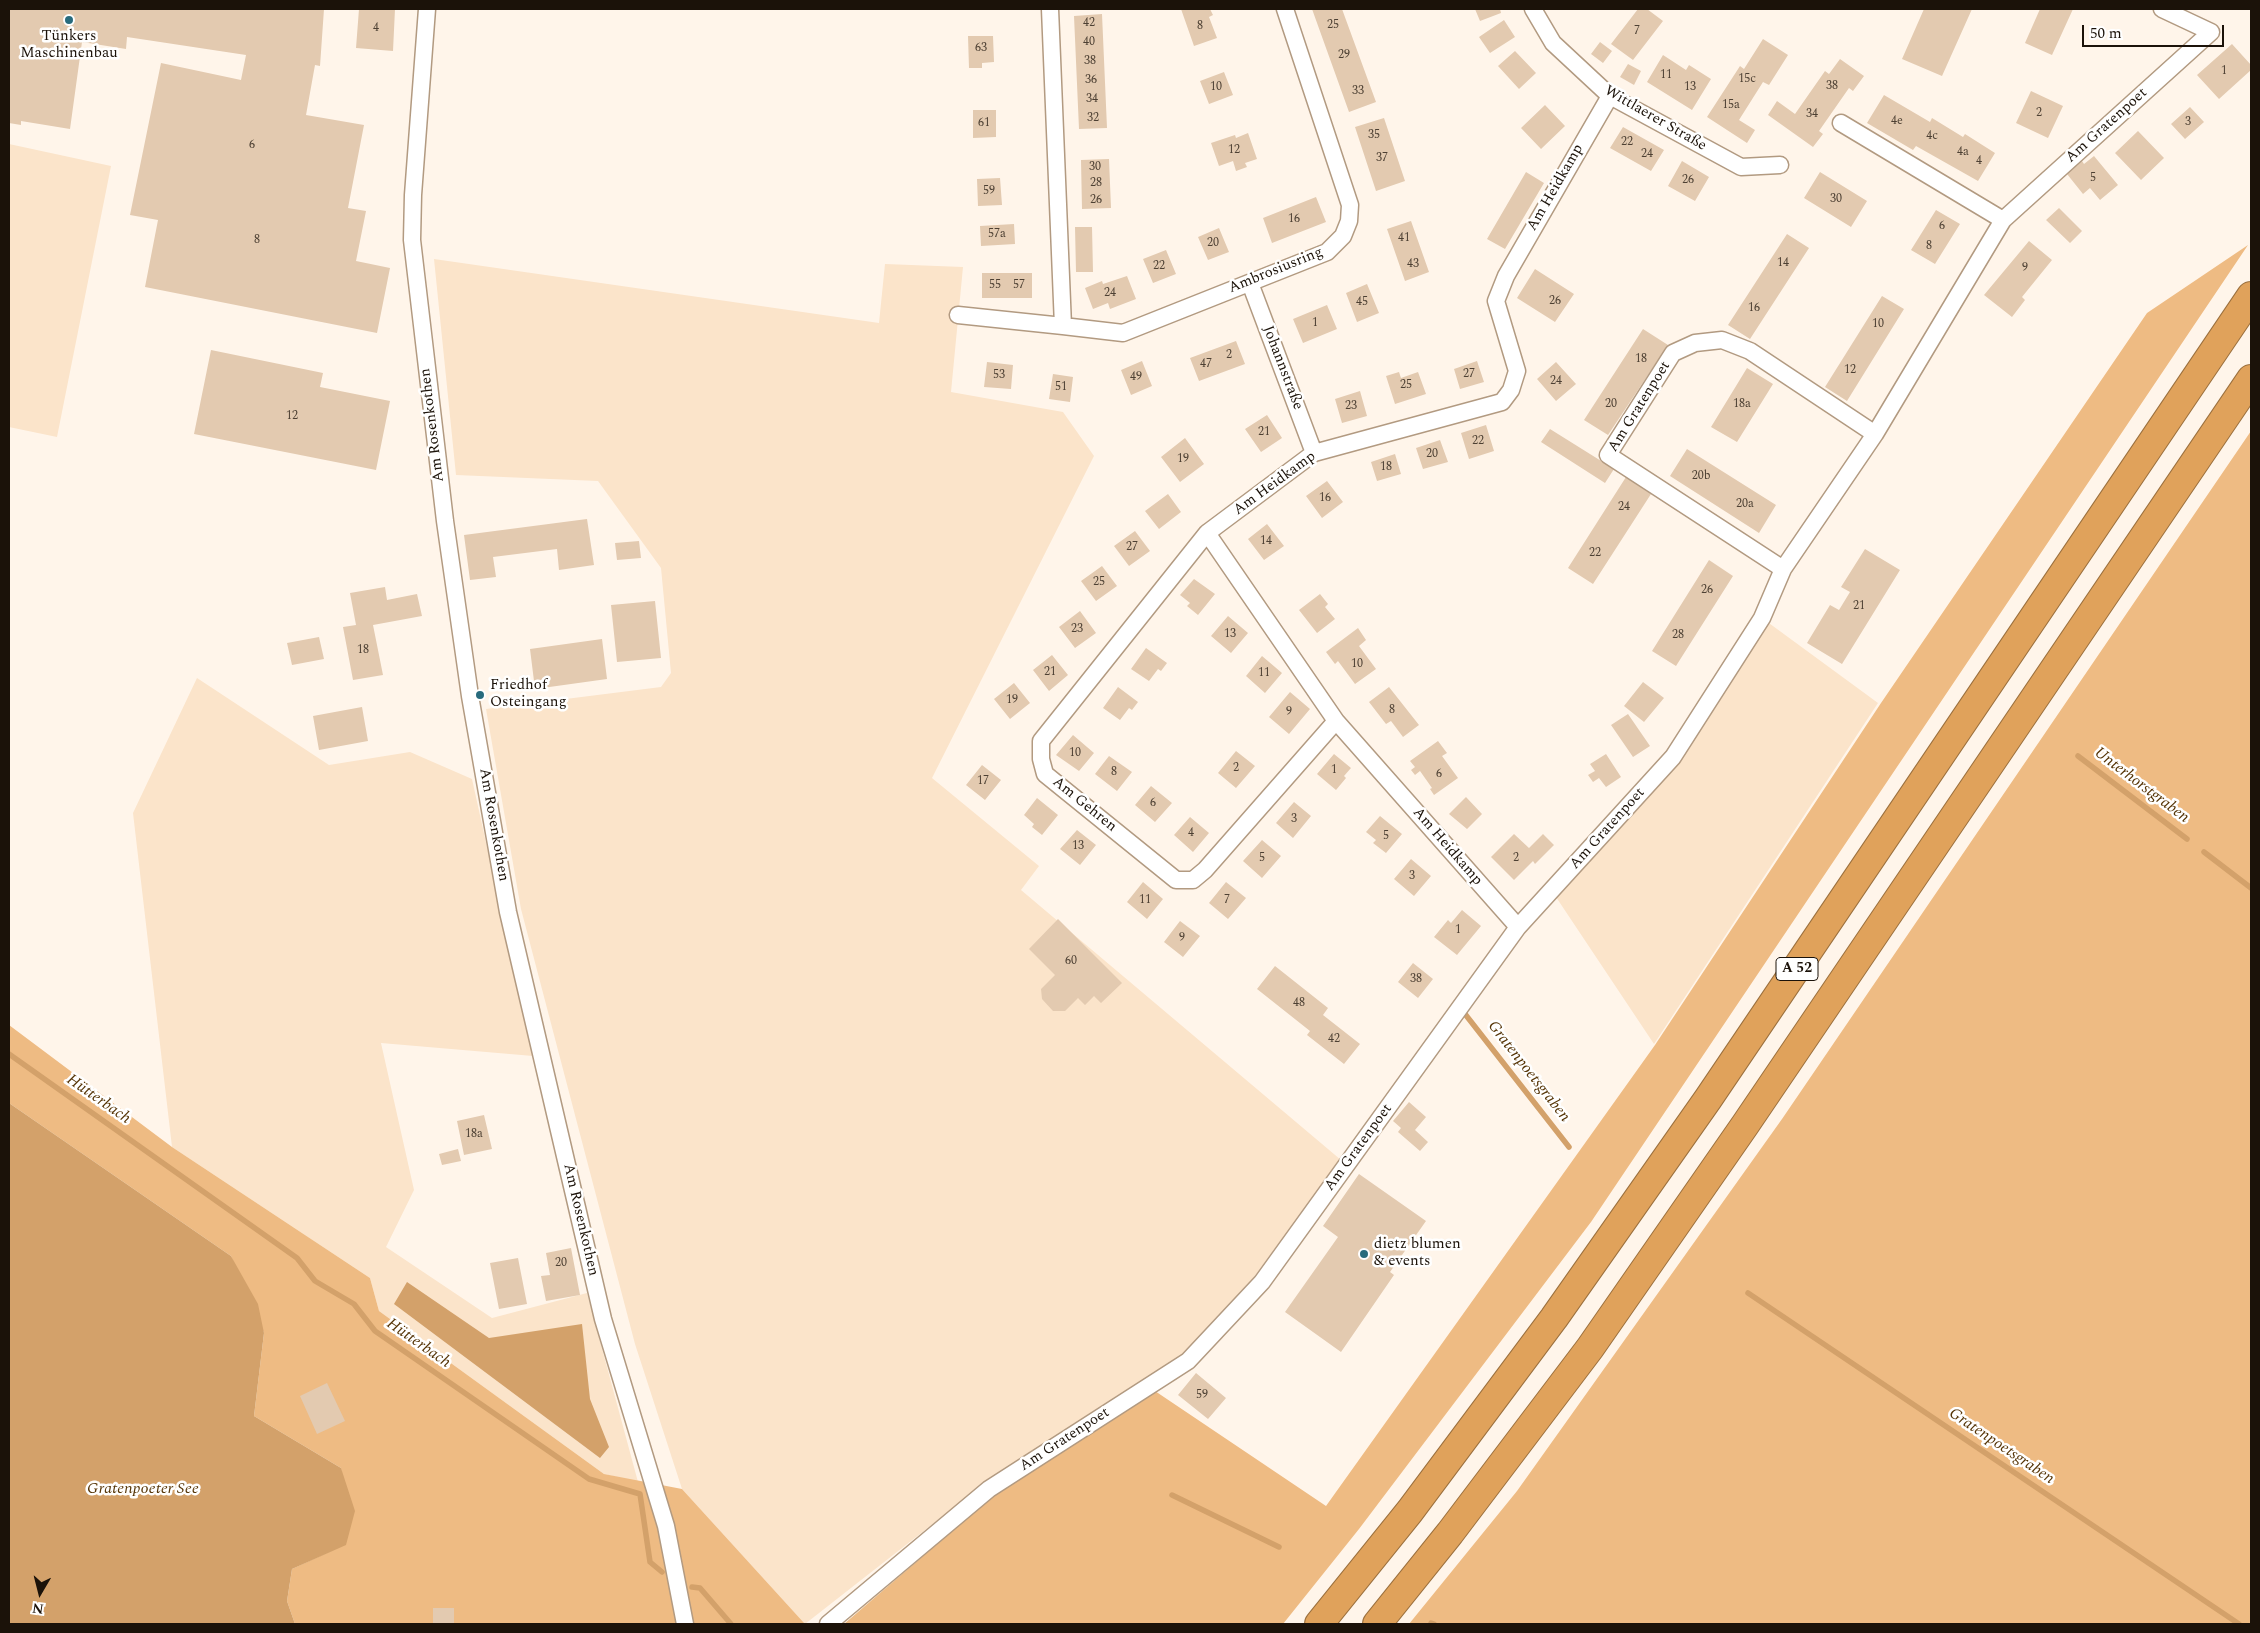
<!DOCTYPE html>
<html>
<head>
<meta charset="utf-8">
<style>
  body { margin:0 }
  #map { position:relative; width:2260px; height:1633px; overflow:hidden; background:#fff5ea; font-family:Spectral,serif }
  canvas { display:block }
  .frame { position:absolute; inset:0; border:10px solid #1b1209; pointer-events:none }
  .north { position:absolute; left:15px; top:1568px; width:50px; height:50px; -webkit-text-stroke:4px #fff; paint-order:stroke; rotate:188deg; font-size:14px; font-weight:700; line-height:20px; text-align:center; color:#1b1209 }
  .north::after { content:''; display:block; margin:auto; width:18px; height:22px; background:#1b1209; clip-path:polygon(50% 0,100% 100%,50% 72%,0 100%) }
  .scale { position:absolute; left:2082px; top:25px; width:142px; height:22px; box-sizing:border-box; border:2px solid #1b1209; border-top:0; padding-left:6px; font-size:15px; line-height:18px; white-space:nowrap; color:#1b1209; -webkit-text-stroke:4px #fff; paint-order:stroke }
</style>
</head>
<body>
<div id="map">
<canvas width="2260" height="1633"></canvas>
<div class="frame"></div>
<div class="north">N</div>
<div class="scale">50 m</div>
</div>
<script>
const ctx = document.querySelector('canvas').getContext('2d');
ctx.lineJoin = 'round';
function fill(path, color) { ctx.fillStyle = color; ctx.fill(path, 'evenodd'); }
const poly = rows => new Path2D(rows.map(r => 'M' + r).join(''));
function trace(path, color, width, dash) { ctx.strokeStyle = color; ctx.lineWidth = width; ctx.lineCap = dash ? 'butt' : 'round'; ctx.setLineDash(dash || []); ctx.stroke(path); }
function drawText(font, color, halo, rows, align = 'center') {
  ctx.font = font + ' Spectral,serif'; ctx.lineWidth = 5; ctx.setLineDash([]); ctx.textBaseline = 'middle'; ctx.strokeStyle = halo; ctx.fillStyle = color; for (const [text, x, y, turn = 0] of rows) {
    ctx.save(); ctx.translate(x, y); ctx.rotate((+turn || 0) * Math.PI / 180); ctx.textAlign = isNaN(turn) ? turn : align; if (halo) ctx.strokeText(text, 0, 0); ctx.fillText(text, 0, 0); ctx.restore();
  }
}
fill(poly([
  [9,144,111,166,57,437,9,427],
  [434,259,879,323,885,264,963,267,951,392,1063,412,1094,456,932,778,1039,866,1021,890,1341,1160,1254,1277,1183,1355,985,1483,805,1624,682,1489,635,1344,521,909,486,709,661,687,671,673,661,568,598,481,456,475],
  [1762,618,1878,703,1654,1044,1552,891,1673,757],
  [197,678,329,765,410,752,472,779,533,1056,381,1043,414,1190,386,1247,492,1318,587,1293,638,1482,604,1474,379,1311,370,1278,172,1147,133,813]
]), '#fbe4ca');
fill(poly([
  [2248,245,1591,1222,1359,1529,1283,1624,844,1624,993,1496,1152,1389,1326,1506,1655,1045,1881,703,2147,313],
  [2251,431,2251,1624,1409,1624,1517,1491,1782,1119],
  [9,1025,172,1147,370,1278,379,1311,604,1474,682,1489,805,1624,295,1624,287,1601,292,1569,346,1544,341,1468,254,1416,264,1333,231,1256,9,1103]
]), '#eebb83');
fill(poly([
  [9,1103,231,1256,258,1304,264,1333,254,1416,341,1468,355,1511,346,1545,292,1569,287,1601,295,1624,9,1624],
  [407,1282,489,1338,582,1324,590,1399,609,1447,600,1458,394,1304]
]), '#d3a16a');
trace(poly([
  [2078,756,2187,839],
  [2204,852,2251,888],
  [1465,1014,1569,1147],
  [9,1054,297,1258,315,1281,354,1304,375,1331,589,1479,640,1494,650,1562,662,1572],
  [1748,1293,2239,1624],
  [1172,1495,1279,1547],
  [692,1587,700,1588,731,1624],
  [1431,1623,1434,1624]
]), '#d3a16a', 5.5);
fill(poly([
  [9,9,324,9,320,66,315,65,306,115,364,125,348,208,366,211,356,261,390,268,377,333,145,287,158,220,130,215,161,63,241,80,246,55,127,37,126,49,82,42,70,129,21,121,21,125,9,123],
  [359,9,395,9,393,51,356,48],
  [1181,9,1210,9,1213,15,1209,17,1217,38,1194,46],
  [1312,9,1342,9,1376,102,1349,112],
  [1475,9,1500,9,1501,13,1480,21],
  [1638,9,1647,9,1663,21,1633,60,1611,44],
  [1924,9,1972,9,1942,76,1902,59],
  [2040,9,2073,9,2052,55,2025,43],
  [1102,14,1107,128,1079,129,1074,16],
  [1504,20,1515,37,1490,53,1479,37],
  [968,36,993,36,994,62,982,63,982,68,969,68],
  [1763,39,1788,55,1769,85,1763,82,1739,120,1755,130,1747,143,1707,117,1740,66,1744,69],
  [1600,42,1612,51,1603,63,1591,54],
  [2232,44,2251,65,2251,70,2219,99,2197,75],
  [1515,51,1536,73,1519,89,1498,66],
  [1663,55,1686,70,1689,65,1711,79,1692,110,1647,82],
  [1840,59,1864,76,1853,91,1849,88,1819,131,1823,134,1813,147,1768,115,1777,101,1795,114,1825,71,1829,74],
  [1628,64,1641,71,1634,85,1620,77],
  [1224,72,1233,95,1209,104,1200,81],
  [2031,91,2063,106,2048,138,2016,123],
  [1884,95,1930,122,1932,118,1963,137,1965,134,1995,153,1978,181,1916,146,1913,150,1867,123],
  [1545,105,1565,126,1541,149,1521,128],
  [2190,107,2204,122,2185,139,2171,124],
  [973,110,996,110,996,137,973,138],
  [1384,118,1405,181,1376,191,1355,127],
  [1623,127,1664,150,1651,171,1610,148],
  [2138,131,2164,158,2141,180,2115,153],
  [1248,133,1257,159,1245,163,1247,167,1236,171,1233,161,1219,166,1211,143,1235,135,1236,138],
  [2094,156,2118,185,2100,200,2090,188,2083,194,2067,174,2082,161,2084,164],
  [1109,159,1111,208,1082,209,1081,160],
  [1682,161,1709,177,1695,201,1668,186],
  [1526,172,1544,183,1505,249,1487,239],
  [1820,172,1867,201,1851,227,1804,198],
  [1000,178,1002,205,978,206,977,179],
  [1316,197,1326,222,1272,243,1263,218],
  [2059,208,2082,231,2070,243,2046,220],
  [1936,210,1960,224,1935,264,1911,250],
  [1411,221,1429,272,1405,281,1387,229],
  [1014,224,1015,244,981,246,980,226],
  [1075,227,1092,227,1093,272,1076,272],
  [1219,228,1229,252,1208,260,1198,237],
  [1787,234,1809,248,1750,339,1728,325],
  [2029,241,2052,260,2022,297,2025,300,2012,317,1984,295],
  [1166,250,1176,274,1153,283,1143,259],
  [1535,269,1574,294,1555,322,1517,298],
  [982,273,1032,273,1032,298,982,298],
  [1127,276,1136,299,1110,309,1108,303,1093,309,1085,288,1102,281,1103,284],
  [1367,284,1379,313,1357,322,1346,293],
  [1882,296,1904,309,1847,401,1825,387],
  [1327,305,1337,329,1303,343,1293,319],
  [1643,329,1668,345,1608,435,1584,420],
  [1236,341,1245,364,1199,381,1190,358],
  [211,350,323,373,320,387,390,401,376,470,194,434],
  [1142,361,1152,386,1131,395,1121,370],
  [1477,361,1484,382,1460,389,1454,369],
  [987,362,1013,365,1011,389,984,387],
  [1556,362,1576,384,1556,401,1537,379],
  [1747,368,1773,384,1737,442,1711,427],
  [1399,372,1401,378,1418,372,1426,394,1395,404,1386,376],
  [1053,374,1073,377,1070,402,1049,399],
  [1360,391,1367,416,1342,423,1335,399],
  [1267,415,1282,438,1261,452,1245,429],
  [1486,425,1494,451,1469,459,1461,433],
  [1550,429,1614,469,1605,483,1541,442],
  [1185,438,1204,464,1180,482,1161,457],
  [1440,440,1448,462,1423,469,1416,448],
  [1687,449,1776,505,1759,533,1670,476],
  [1395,454,1401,474,1377,481,1371,462],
  [1626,477,1651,494,1593,584,1568,568],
  [1327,481,1343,502,1322,518,1306,496],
  [1168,494,1181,512,1159,529,1145,511],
  [587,519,594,565,559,570,557,549,493,557,496,577,470,580,464,535],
  [1267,524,1284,546,1264,560,1248,539],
  [1135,531,1150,551,1129,566,1114,546],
  [639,541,641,558,617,560,615,543],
  [1865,549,1900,570,1842,664,1807,643,1830,605,1839,610,1850,592,1841,587],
  [1709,560,1733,576,1676,666,1652,651],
  [1102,566,1117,586,1096,601,1081,581],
  [1194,579,1215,594,1198,615,1187,606,1190,603,1180,595],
  [385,587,387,600,417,594,422,616,373,625,383,675,353,680,343,627,356,625,350,593],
  [1320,594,1328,604,1325,607,1335,619,1317,633,1299,610],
  [655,601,661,658,617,662,611,605],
  [1080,611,1096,633,1075,648,1059,627],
  [1228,616,1248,633,1231,653,1211,636],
  [1358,628,1366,640,1359,646,1376,669,1355,684,1338,661,1335,664,1326,652],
  [319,637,324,659,292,665,287,643],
  [602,639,607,679,535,689,530,649],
  [1146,648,1167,663,1161,671,1158,669,1149,681,1131,669],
  [1052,655,1068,675,1049,691,1033,670],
  [1262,656,1282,673,1265,693,1246,676],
  [1643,682,1664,698,1644,722,1624,706],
  [1014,683,1030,703,1010,719,994,699],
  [1118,687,1138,702,1132,710,1129,708,1120,720,1103,708],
  [1389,687,1419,725,1403,737,1391,721,1386,724,1369,702],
  [1290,692,1310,709,1289,734,1269,717],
  [362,707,368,741,319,750,313,716],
  [1628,714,1650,746,1633,757,1611,725],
  [1073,735,1094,753,1079,771,1056,755],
  [1438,741,1447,753,1442,756,1458,778,1434,795,1430,789,1432,788,1420,771,1415,775,1411,770,1415,767,1410,761],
  [1236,751,1255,766,1236,788,1218,773],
  [1334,754,1351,768,1344,776,1346,778,1336,790,1317,774],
  [1606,754,1621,777,1606,787,1599,778,1593,782,1588,775,1595,771,1590,764],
  [1109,756,1132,772,1117,791,1095,774],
  [982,765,1001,780,985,800,966,785],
  [1151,786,1172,803,1155,822,1135,805],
  [1466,797,1482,814,1467,829,1449,814],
  [1037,798,1058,815,1042,835,1032,827,1034,824,1024,815],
  [1294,802,1311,816,1293,838,1276,823],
  [1380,816,1402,834,1386,853,1373,843,1376,840,1366,832],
  [1190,817,1209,833,1193,852,1174,835],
  [1077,830,1096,845,1080,865,1060,849],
  [1514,834,1529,848,1543,834,1554,845,1535,864,1533,861,1514,880,1491,857],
  [1262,840,1281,856,1262,878,1243,861],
  [1411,859,1431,876,1414,896,1394,879],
  [1143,882,1163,899,1147,919,1127,902],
  [1226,882,1246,898,1228,919,1209,903],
  [1462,910,1481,926,1457,955,1434,937,1448,920,1451,923],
  [1058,919,1122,983,1101,1003,1094,996,1085,1005,1078,998,1065,1011,1053,1011,1042,999,1041,989,1055,975,1029,949],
  [1180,921,1200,936,1183,957,1164,942],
  [1413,963,1433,979,1418,998,1398,982],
  [1275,966,1328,1008,1323,1015,1360,1044,1344,1064,1307,1035,1310,1031,1257,989],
  [1409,1102,1426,1117,1415,1130,1428,1142,1420,1151,1398,1132,1401,1128,1393,1121],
  [484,1115,492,1149,464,1155,457,1121],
  [458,1149,461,1161,442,1165,439,1154],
  [1359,1174,1426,1221,1390,1272,1394,1275,1341,1352,1285,1312,1338,1237,1323,1226],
  [571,1248,580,1295,546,1301,541,1276,550,1275,546,1253],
  [518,1258,527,1304,499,1309,490,1263],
  [1196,1373,1226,1398,1208,1419,1178,1395],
  [327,1383,345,1421,317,1434,300,1396],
  [433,1608,454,1608,454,1624,433,1624]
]), '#e3cab0');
const street = poly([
  [427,9,413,195,412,240,445,521,470,696,508,912,603,1319,666,1526,685,1624],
  [1050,9,1063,326,1123,333,1327,252,1343,236,1349,221,1350,205,1285,9],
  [1533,9,1553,43,1610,96,1741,167,1780,165],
  [1841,123,2003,220],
  [1250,283,1314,453],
  [958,315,1063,326],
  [1207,533,1041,741,1041,759,1045,774,1176,880,1193,880,1205,870,1336,721],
  [1783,569,1608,455,1673,353,1695,343,1722,340,1750,351,1875,434],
  [1518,927,1336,721,1207,533,1314,453,1502,402,1511,390,1517,371,1496,301,1506,276,1610,96],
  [828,1624,989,1489,1188,1361,1262,1282,1518,927,1673,757,1762,618,1783,569,1875,434,2003,220,2211,32,2162,9]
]);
const highway = poly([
  [1319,1624,1410,1511,1554,1318,1708,1099,2251,296],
  [1377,1624,1450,1533,1590,1348,1745,1125,2251,379]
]);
trace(street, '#b29a81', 19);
trace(highway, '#9b703e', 30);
trace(street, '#fff', 16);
trace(highway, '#e0a25b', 28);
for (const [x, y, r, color] of [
  [69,20,5,"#286b7d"],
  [480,695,5,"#286b7d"],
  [1364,1254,5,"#286b7d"]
]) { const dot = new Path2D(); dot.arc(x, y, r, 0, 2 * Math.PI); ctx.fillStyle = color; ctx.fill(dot); trace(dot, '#fff', 2); }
drawText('12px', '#4d4033', null, [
  ["42",1089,24],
  ["25",1333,26],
  ["8",1200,27],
  ["4",376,29],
  ["7",1637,32],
  ["40",1089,43],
  ["63",981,49],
  ["29",1344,56],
  ["38",1090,62],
  ["1",2224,72],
  ["11",1666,76],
  ["15c",1747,80],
  ["36",1091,81],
  ["38",1832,87],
  ["10",1216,88],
  ["13",1690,88],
  ["33",1358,92],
  ["34",1092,100],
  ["15a",1731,106],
  ["2",2039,114],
  ["34",1812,115],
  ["32",1093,119],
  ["4e",1897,122],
  ["3",2188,123],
  ["61",984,124],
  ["35",1374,136],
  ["4c",1932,137],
  ["22",1627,143],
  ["6",252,146],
  ["12",1234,151],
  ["4a",1963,153],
  ["24",1647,155],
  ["37",1382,159],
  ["4",1979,162],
  ["30",1095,168],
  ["5",2093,179],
  ["26",1688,181],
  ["28",1096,184],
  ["59",989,192],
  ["30",1836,200],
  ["26",1096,201],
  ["16",1294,220],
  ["6",1942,227],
  ["57a",997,235],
  ["41",1404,239],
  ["8",257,241],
  ["20",1213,244],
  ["8",1929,247],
  ["14",1783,264],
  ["43",1413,265],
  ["22",1159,267],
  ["9",2025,269],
  ["55",995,286],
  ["57",1019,286],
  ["24",1110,294],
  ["26",1555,302],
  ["45",1362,303],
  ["16",1754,309],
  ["1",1315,324],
  ["10",1878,325],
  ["2",1229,356],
  ["18",1641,360],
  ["47",1206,365],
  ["12",1850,371],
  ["27",1469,375],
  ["53",999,376],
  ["49",1136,378],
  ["24",1556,382],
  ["25",1406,386],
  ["51",1061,388],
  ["20",1611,405],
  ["18a",1742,405],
  ["23",1351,407],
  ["12",292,417],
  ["21",1264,433],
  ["22",1478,442],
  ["20",1432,455],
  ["19",1183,460],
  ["18",1386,468],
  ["20b",1701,477],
  ["16",1325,499],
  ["20a",1745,505],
  ["24",1624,508],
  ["14",1266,542],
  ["27",1132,548],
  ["22",1595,554],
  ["25",1099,583],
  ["26",1707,591],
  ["21",1859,607],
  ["23",1077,630],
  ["13",1230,635],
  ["28",1678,636],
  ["18",363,651],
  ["10",1357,665],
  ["21",1050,673],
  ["11",1264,674],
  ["19",1012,701],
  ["8",1392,711],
  ["9",1289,713],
  ["10",1075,754],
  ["2",1236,769],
  ["1",1334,771],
  ["8",1114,773],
  ["6",1439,775],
  ["17",983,782],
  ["6",1153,804],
  ["3",1294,820],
  ["4",1191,834],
  ["5",1386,837],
  ["13",1078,847],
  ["5",1262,859],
  ["2",1516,859],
  ["3",1412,877],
  ["11",1145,901],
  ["7",1227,901],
  ["1",1458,931],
  ["9",1182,939],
  ["60",1071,962],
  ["38",1416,980],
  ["48",1299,1004],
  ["42",1334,1040],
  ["18a",474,1135],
  ["20",561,1264],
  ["59",1202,1396]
]);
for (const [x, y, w] of [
  [1797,969,42]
]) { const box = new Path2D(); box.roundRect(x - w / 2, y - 11.5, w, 23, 4); ctx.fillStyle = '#fff'; ctx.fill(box); trace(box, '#1b1209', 1); }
drawText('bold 14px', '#1b1209', null, [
  ["A 52",1797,969]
]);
drawText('15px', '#1b1209', '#fff', [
  ["Tünkers",69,37,"center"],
  ["Maschinenbau",69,54,"center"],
  ["Friedhof",490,686],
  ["Osteingang",490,703],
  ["dietz blumen",1374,1245],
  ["& events",1374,1262]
], 'left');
drawText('15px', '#1b1209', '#fff', [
  ["Wittlaerer Straße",1655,119,30],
  ["Am Gratenpoet",2107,126,-42],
  ["Am Heidkamp",1556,188,-60],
  ["Ambrosiusring",1276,271,-22],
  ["Johannstraße",1282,368,69],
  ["Am Gratenpoet",1640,407,-58],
  ["Am Rosenkothen",433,425,-97],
  ["Am Heidkamp",1275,484,-36],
  ["Am Gehren",1084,805,39],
  ["Am Rosenkothen",493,825,80],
  ["Am Gratenpoet",1608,829,-48],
  ["Am Heidkamp",1447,847,49],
  ["Am Gratenpoet",1359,1148,-54],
  ["Am Rosenkothen",580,1220,77],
  ["Am Gratenpoet",1065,1440,-33]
]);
drawText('italic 16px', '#563507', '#fff', [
  ["Unterhorstgraben",2141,786,37],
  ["Gratenpoetsgraben",1528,1072,52],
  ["Hütterbach",98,1100,35],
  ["Hütterbach",418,1344,35],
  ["Gratenpoetsgraben",2001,1447,34],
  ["Gratenpoeter See",143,1490]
]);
</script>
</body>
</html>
